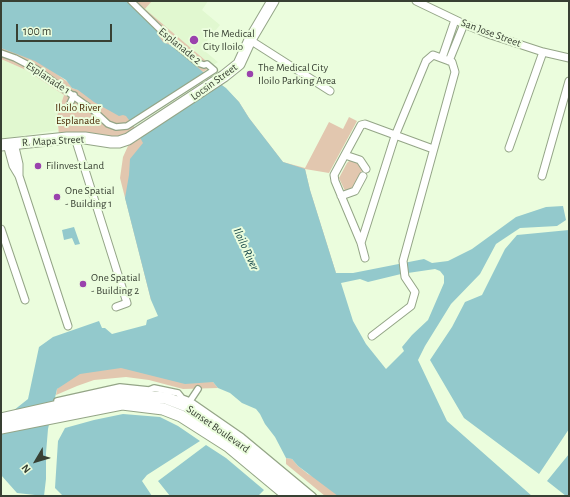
<!DOCTYPE html>
<html>
<head>
<meta charset="utf-8">
<style>
  body { margin:0 }
  #map { position:relative; width:570px; height:497px; overflow:hidden; background:#ebfddd; font-family:"Alegreya Sans",sans-serif }
  canvas { display:block }
  .frame { position:absolute; inset:0; border:2px solid #384033; pointer-events:none }
  .north { position:absolute; left:16px; top:441px; width:40px; height:40px; -webkit-text-stroke:3px #ebfddd; paint-order:stroke; rotate:232deg; font-size:11px; font-weight:700; line-height:16px; text-align:center; color:#384033 }
  .north::after { content:''; display:block; margin:auto; width:14px; height:18px; background:#384033; clip-path:polygon(50% 0,100% 100%,50% 72%,0 100%) }
  .scale { position:absolute; left:16px; top:24px; width:96px; height:18px; box-sizing:border-box; border:2px solid #384033; border-top:0; padding-left:5px; font-size:12px; line-height:14px; white-space:nowrap; color:#384033; -webkit-text-stroke:3px #ebfddd; paint-order:stroke }
</style>
</head>
<body>
<div id="map">
<canvas width="570" height="497"></canvas>
<div class="frame"></div>
<div class="north">N</div>
<div class="scale">100 m</div>
</div>
<script>
const ctx = document.querySelector('canvas').getContext('2d');
ctx.lineJoin = 'round';
function fill(path, color) { ctx.fillStyle = color; ctx.fill(path, 'evenodd'); }
const poly = rows => new Path2D(rows.map(r => 'M' + r).join(''));
function trace(path, color, width, dash) { ctx.strokeStyle = color; ctx.lineWidth = width; ctx.lineCap = dash ? 'butt' : 'round'; ctx.setLineDash(dash || []); ctx.stroke(path); }
function drawText(font, color, halo, rows, align = 'center') {
  ctx.font = font + ' "Alegreya Sans",sans-serif'; ctx.lineWidth = 4; ctx.setLineDash([]); ctx.textBaseline = 'middle'; ctx.strokeStyle = halo; ctx.fillStyle = color; for (const [text, x, y, turn = 0] of rows) {
    ctx.save(); ctx.translate(x, y); ctx.rotate((+turn || 0) * Math.PI / 180); ctx.textAlign = isNaN(turn) ? turn : align; if (halo) ctx.strokeText(text, 0, 0); ctx.fillText(text, 0, 0); ctx.restore();
  }
}
fill(poly([
  [152,1,208,1,202,10,220,25,201,48,218,62,212,66,159,22,145,9],
  [1,59,26,70,64,95,57,116,58,130,1,139]
]), '#e1f8d0');
fill(poly([
  [128,1,152,1,145,9,212,66,203,72,170,52],
  [1,36,21,47,69,83,72,88,126,103,135,128,120,137,59,135,57,116,64,95,26,70,1,59],
  [222,85,239,102,249,118,283,162,305,168,329,122,343,129,349,117,357,121,329,173,305,169,310,190,336,273,216,91],
  [149,133,151,300,120,178,123,157,128,146],
  [349,161,357,161,363,169,352,189,345,191,339,178,347,163],
  [120,366,213,382,218,388,183,389,149,380,126,377,94,380,77,386,56,395,57,389,76,372],
  [286,458,292,459,298,466,308,474,355,496,325,496,286,464]
]), '#e2c7af');
fill(poly([
  [1,1,128,1,157,30,158,35,163,42,173,46,203,72,226,88,239,102,249,118,283,162,305,169,310,190,336,273,353,273,424,259,432,263,448,261,472,249,516,217,546,207,563,206,566,220,557,226,520,228,496,244,480,274,451,304,425,346,418,360,447,421,532,496,338,496,298,466,292,459,286,458,275,437,265,424,260,414,256,409,242,403,230,393,218,388,213,382,185,384,121,368,80,374,57,389,48,429,46,453,46,479,44,496,17,493,1,475,1,425,4,418,28,399,39,347,53,337,99,321,102,328,105,328,112,334,146,325,147,320,158,316,151,300,125,198,129,175,130,159,143,143,135,128,126,116,123,115,119,116,94,102,78,90,72,88,66,80,35,61,1,48],
  [435,269,440,271,444,276,444,283,428,320,412,335,402,347,404,351,386,369,366,344,353,321,341,283,360,279,368,282,401,274],
  [74,227,80,244,75,245,72,238,64,240,62,230],
  [569,230,569,429,539,474,464,418,430,360,452,327,465,302,482,295,505,249,517,235],
  [123,414,160,417,178,426,200,441,147,475,142,481,152,496,63,496,55,488,58,441,65,428,94,420],
  [206,445,226,458,264,490,258,496,170,496,158,481],
  [569,454,569,496,566,496,547,481]
]), '#93c9cc');
fill(poly([
  [206,71,212,77,135,128,130,121]
]), '#ebfddd');
const pedestrian = poly([
  [1,53,15,58,36,69,94,111,108,124,116,127,127,126,214,70,207,64,204,65,198,63,175,44,131,1],
  [68,108,74,95],
  [57,401,120,387,149,390,154,388,178,393,182,398,190,401,242,437,313,496],
  [190,401,198,389]
]);
const minor = poly([
  [416,1,464,24,491,35,543,52,569,58],
  [250,40,330,91],
  [442,58,455,20],
  [449,61,464,24],
  [75,138,127,303,116,307],
  [14,143,19,164,19,176],
  [7,144,13,166,19,176,68,326],
  [509,148,543,52],
  [345,155,360,160,366,169],
  [542,176,569,81],
  [341,196,355,191,363,176],
  [1,229,25,300],
  [361,243,395,136,426,61,433,55,452,62,455,72,403,261,405,277,415,292,411,306,372,336],
  [365,258,361,243,335,181,334,175,361,125,365,124,433,149]
]);
const secondary = poly([
  [1,145,67,138,85,138,111,142,119,142,128,139,224,76,239,64,250,40,273,1],
  [1,419,58,406,122,394,166,398,187,406,237,441,303,496],
  [1,428,122,404,163,409,181,416,228,446,288,496]
]);
trace(pedestrian, '#94a587', 8);
trace(minor, '#94a587', 9);
trace(secondary, '#94a587', 13);
trace(pedestrian, '#fff', 5.5);
trace(minor, '#fff', 7);
trace(secondary, '#fff', 11);
for (const [x, y, r, color] of [
  [194,40,5,"#9a42ad"],
  [250,74,4,"#9a42ad"],
  [38,166,4,"#9a42ad"],
  [57,197,4,"#9a42ad"],
  [83,284,4,"#9a42ad"]
]) { const dot = new Path2D(); dot.arc(x, y, r, 0, 2 * Math.PI); ctx.fillStyle = color; ctx.fill(dot); trace(dot, '#ebfddd', 1.5); }
drawText('11px', '#384033', '#ebfddd', [
  ["San Jose Street",491,33,20],
  ["Esplanade 2",180,46,39],
  ["Esplanade 1",48,78,33],
  ["Locsin Street",214,82,-36],
  ["R. Mapa Street",53,141,-3],
  ["Sunset Boulevard",218,429,35]
]);
drawText('11px', '#384033', '#ebfddd', [
  ["The Medical",203,34],
  ["City Iloilo",203,47],
  ["The Medical City",258,68],
  ["Iloilo Parking Area",258,81],
  ["Filinvest Land",46,166],
  ["One Spatial",65,191],
  ["- Building 1",65,204],
  ["One Spatial",91,278],
  ["- Building 2",91,291]
], 'left');
drawText('11px', '#482702', '#ebfddd', [
  ["Iloilo River",78,108],
  ["Esplanade",78,121]
]);
drawText('italic 12px', '#0c3f42', '#ebfddd', [
  ["Iloilo River",246,249,65]
]);
</script>
</body>
</html>
